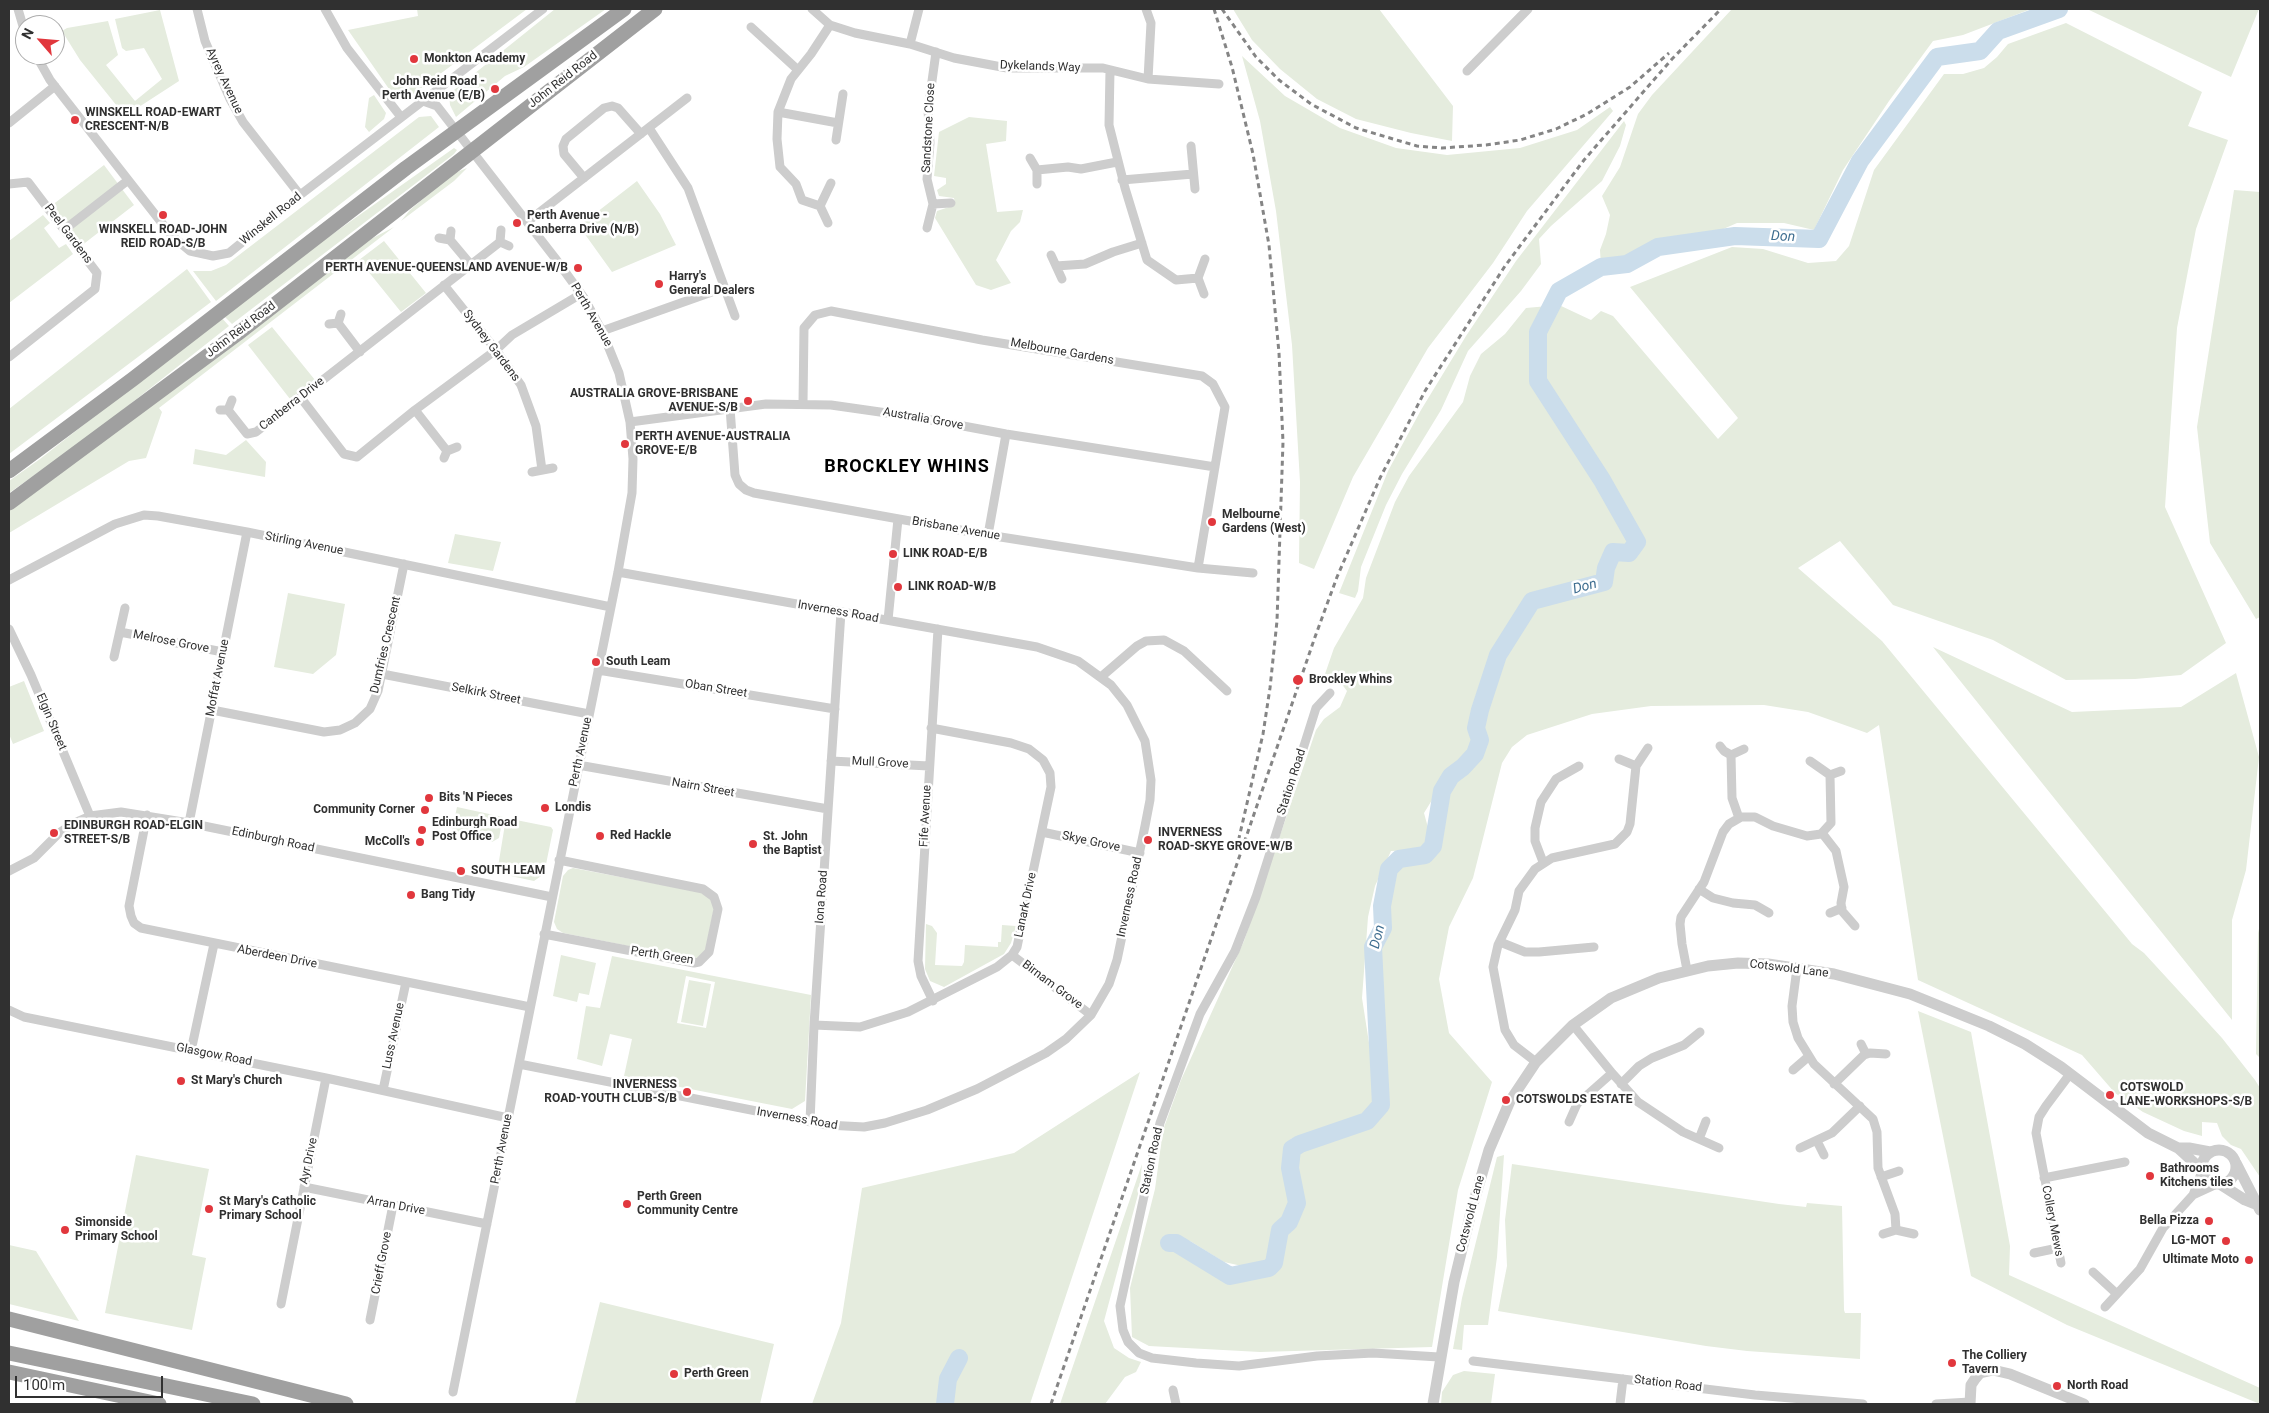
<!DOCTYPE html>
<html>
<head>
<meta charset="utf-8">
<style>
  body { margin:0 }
  #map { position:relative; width:2269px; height:1413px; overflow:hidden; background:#fff; font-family:Roboto,sans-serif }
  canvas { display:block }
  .frame { position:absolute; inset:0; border:10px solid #303030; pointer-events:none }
  .north { position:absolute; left:15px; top:15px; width:50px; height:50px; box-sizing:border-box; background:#fff; border:1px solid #acacac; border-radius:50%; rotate:297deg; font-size:14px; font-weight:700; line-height:20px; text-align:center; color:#303030 }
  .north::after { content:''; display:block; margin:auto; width:18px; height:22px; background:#e1373d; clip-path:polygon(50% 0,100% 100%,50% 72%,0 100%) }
  .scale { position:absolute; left:15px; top:1376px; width:148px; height:22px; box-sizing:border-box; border:2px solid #303030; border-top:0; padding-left:6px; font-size:15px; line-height:18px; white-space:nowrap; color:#303030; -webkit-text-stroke:4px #fff; paint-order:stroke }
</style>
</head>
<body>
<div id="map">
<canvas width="2269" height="1413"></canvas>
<div class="frame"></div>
<div class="north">N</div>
<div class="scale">100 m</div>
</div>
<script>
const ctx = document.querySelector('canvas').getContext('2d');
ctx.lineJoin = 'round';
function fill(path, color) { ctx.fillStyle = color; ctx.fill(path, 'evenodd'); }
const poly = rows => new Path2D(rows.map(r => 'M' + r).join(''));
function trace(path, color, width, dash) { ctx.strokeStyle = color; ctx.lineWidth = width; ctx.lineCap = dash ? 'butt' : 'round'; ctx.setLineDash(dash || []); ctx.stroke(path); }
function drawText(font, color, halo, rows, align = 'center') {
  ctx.font = font + ' Roboto,sans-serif'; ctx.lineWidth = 5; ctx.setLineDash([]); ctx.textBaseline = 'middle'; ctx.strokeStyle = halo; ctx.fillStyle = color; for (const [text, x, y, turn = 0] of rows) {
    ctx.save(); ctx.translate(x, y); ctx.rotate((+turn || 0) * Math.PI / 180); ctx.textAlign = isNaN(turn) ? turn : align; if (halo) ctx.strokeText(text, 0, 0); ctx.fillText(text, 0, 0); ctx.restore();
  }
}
fill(poly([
  [417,9,527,9,412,95,402,98,389,89,348,30,418,16],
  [555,9,606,9,524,67,505,76,456,117,450,105,449,94],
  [1233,9,1379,9,1453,106,1452,141,1411,133,1356,119,1317,99,1280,69,1252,40],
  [1732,9,2031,9,1963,35,1933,41,1889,101,1843,170,1814,230,1784,223,1737,223,1696,241,1658,247,1627,264,1601,267,1600,250,1606,234,1610,215,1602,196,1620,167,1638,114,1652,95],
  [2087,9,2259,9,2231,77],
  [160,10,179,81,125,116,80,60,62,31,67,28,108,21,118,55,106,65,135,101,162,79,144,48,126,51,122,48,115,19],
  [2066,23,2202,92,2188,126,2228,140,2196,229,2177,328,2165,507,2226,643,2181,675,2135,679,2066,680,1993,640,1893,605,1840,541,1798,568,1882,641,2132,944,2144,953,2222,1038,2255,1080,2260,1088,2260,1177,2241,1149,2231,1145,2222,1136,2217,1123,2202,1122,2202,1136,2184,1131,2143,1112,2115,1093,2082,1055,1918,980,1879,725,1867,733,1808,712,1764,705,1651,706,1592,714,1527,735,1512,747,1502,763,1473,878,1449,927,1439,979,1449,1033,1492,1082,1458,1190,1432,1347,1260,1352,1149,1346,1132,1337,1130,1288,1155,1189,1163,1130,1181,1080,1244,941,1316,730,1324,719,1340,707,1347,691,1338,679,1325,674,1334,648,1363,598,1366,578,1395,502,1409,476,1463,402,1470,376,1481,354,1505,334,1526,308,1559,305,1591,320,1601,311,1613,316,1718,439,1738,418,1630,287,1732,247,1763,249,1808,263,1836,261,1849,246,1874,170,1944,74,1963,74,1984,68,1997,57,2008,44],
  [1497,657,1481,727,1485,744,1469,769,1454,785,1447,798,1439,843,1430,857,1403,864,1397,870,1390,883,1388,903,1391,914,1379,951,1379,981,1386,1066,1386,1105,1380,1117,1366,1126,1307,1145,1297,1153,1295,1160,1302,1196,1286,1232,1281,1256,1276,1267,1265,1273,1232,1279,1197,1261,1182,1249,1173,1246,1170,1239,1190,1241,1224,1262,1242,1266,1264,1263,1272,1252,1275,1226,1285,1214,1290,1199,1286,1162,1291,1139,1362,1118,1374,1104,1374,1075,1362,998,1368,917,1375,886,1391,851,1419,850,1430,835,1424,813,1450,771,1462,763,1472,750,1474,737,1472,727,1490,667],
  [1242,56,1285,96,1340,128,1396,148,1447,155,1520,148,1577,130,1610,107,1613,111,1527,211,1493,263,1428,348,1353,477,1314,569,1299,563,1300,482,1292,345,1276,211,1260,121],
  [374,95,386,113,384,119,369,132,365,127,369,98],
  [431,116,439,127,216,301,193,271,211,271,226,265,419,117],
  [969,117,1007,121,1006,141,986,144,997,212,1023,210,1020,222,1011,231,996,260,1011,283,991,290,976,285,935,218,937,211,955,205,954,198,939,196,937,190,946,184,946,178,934,176,939,132],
  [1624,121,1626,125,1620,146,1602,181,1551,226,1539,239,1541,264,1521,291,1468,351,1441,410,1402,474,1386,505,1361,567,1358,591,1355,598,1339,593,1388,471,1421,410,1466,336,1516,261],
  [454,148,457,150,454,154,232,324,224,316,310,250],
  [104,165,134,205,81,246,51,206],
  [467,168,454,181,401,221,410,210,452,174],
  [637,181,660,214,676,245,612,272,579,226],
  [2234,190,2260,192,2260,617,2256,619,2210,543,2197,427],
  [43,215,50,223,44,228,59,248,66,244,73,254,9,303,9,241],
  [394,227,159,408,162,412,146,458,129,461,9,533,9,510,369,240],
  [384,241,426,293,401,312,359,260],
  [187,269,211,302,9,454,9,409],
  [221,317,229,326,86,439,9,493,9,481,40,459],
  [272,327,315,380,290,399,248,345],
  [246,440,266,462,265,477,193,464,195,449,226,455],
  [455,534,501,542,493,571,448,563],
  [288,593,345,604,336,655,313,674,274,667],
  [1933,647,2072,712,2181,707,2236,673,2259,757,2246,870,2232,920,2232,1020],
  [24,681,44,731,13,744,9,734,9,687],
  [457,807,503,817,499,838,492,842,451,835],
  [506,818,551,827,553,830,544,874,534,881,497,873],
  [573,868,705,893,711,897,714,908,705,952,695,959,563,933,557,929,554,922,563,876,568,870],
  [926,924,932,926,937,933,935,965,962,966,964,962,965,945,998,947,998,942,1001,942,1002,925,1016,926,1011,943,1004,954,944,987,930,981,925,969],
  [2260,924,2260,1058,2256,1054,2258,933],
  [561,955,596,963,589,995,579,993,577,1002,553,996],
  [612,956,811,995,805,1101,792,1109,624,1076,632,1039,610,1034,602,1066,577,1059,586,1006,600,1008],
  [686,976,715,982,706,1028,677,1023],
  [689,980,711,984,703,1026,681,1022],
  [1918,1011,1971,1032,2010,1246,2009,1275,2260,1388,2260,1404,2067,1325,1971,1276],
  [1140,1072,1030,1404,812,1404,841,1323,862,1188,1014,1153],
  [136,1155,209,1169,192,1255,206,1258,192,1330,105,1313],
  [1504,1155,1497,1257,1488,1325,1464,1325,1462,1350,1453,1349,1462,1298,1497,1157],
  [1142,1164,1140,1187,1104,1321,1114,1348,1129,1358,1141,1362,1136,1372,1125,1377,1105,1404,1060,1404],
  [1512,1164,1779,1204,1806,1207,1807,1203,1842,1206,1844,1310,1845,1313,1861,1313,1860,1359,1747,1351,1706,1346,1498,1311,1507,1266,1505,1220],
  [9,1245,36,1251,79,1321,9,1304],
  [600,1302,774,1344,760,1404,575,1404],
  [1464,1371,1495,1374,1491,1404,1441,1404,1442,1392,1453,1375]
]), '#e5ecde');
trace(poly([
  [1169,1243,1176,1243,1230,1276,1269,1268,1274,1263,1280,1230,1289,1222,1297,1203,1290,1168,1292,1149,1300,1144,1367,1121,1381,1105,1373,947,1383,928,1382,906,1389,869,1399,859,1425,855,1433,846,1442,791,1451,776,1463,767,1475,754,1480,740,1476,728,1480,710,1498,655,1532,601,1604,582,1606,568,1613,552,1629,553,1637,542,1602,480,1538,381,1538,332,1559,291,1601,267,1627,264,1658,247,1735,236,1819,239,1860,161,1937,57,1980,51,1998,31,2059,9],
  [945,1404,948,1379,959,1358]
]), '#cbddeb', 18);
trace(poly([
  [18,9,25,33],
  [197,9,205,41,230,99,243,122,300,195],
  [325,9,347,48,401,117],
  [812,9,830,25,855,33,910,44,954,58,1007,68,1103,68,1148,79,1219,84],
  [1146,9,1151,23,1148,79],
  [751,27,798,70],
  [910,44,919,9],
  [36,55,50,80,172,236,190,251,213,256,229,253,300,195,543,9],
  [1110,70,1109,125,1125,188,1147,260,1176,280,1198,278],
  [1467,71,1528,9],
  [423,101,437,106,555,258,584,298,602,331,619,373,630,422,633,459,632,493,618,572,453,1392],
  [778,112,838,123],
  [9,123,55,86],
  [649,128,688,188,735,316],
  [836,140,843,94],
  [1191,146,1195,189],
  [1030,158,1037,170,1037,184],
  [1037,170,1068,167,1081,169,1117,162],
  [584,178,564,154,563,146,566,139,604,108,612,106,618,108,641,134],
  [1122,180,1193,174],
  [9,184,28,182,97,273,95,289,9,357],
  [933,204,951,203],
  [820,206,831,183],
  [527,222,687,98],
  [828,223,820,206,802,200,796,184,780,167,777,139,778,112,791,79,811,54,830,25],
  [927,228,933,204,927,179,930,143,928,110,936,52],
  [64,230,127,181],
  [501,230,500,242,509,246],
  [439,238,450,240,451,231],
  [450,240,471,265],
  [1051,255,1062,279],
  [1056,266,1085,264,1113,252,1142,243],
  [444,285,496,350,521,385,536,426,542,470],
  [1204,294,1198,278,1205,259],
  [338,323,360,352],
  [329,324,338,323,341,314],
  [602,331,723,288],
  [301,398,344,454,357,457,415,410,496,350,512,335,581,294],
  [803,403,804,328,815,315,831,311,982,340,1202,376,1213,384,1225,407,1198,568],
  [730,408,735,475,739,484,746,490,754,493,988,535,1198,568,1253,573],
  [220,410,228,410,232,400],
  [228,410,247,434,256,432,500,242],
  [415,410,447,451],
  [630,422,766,404,831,405,915,417,1006,434,1215,467],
  [444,458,447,451,457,447],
  [532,472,553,468],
  [988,535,1006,434],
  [9,580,115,524,144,515,158,516,247,532,611,607],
  [888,620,898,519],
  [9,629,31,675,90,816],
  [120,632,223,652],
  [114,657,125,608],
  [598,670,835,709],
  [382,674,589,714],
  [1101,677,1137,646,1146,641,1164,640,1184,651,1227,691],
  [1330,693,1316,708,1256,897,1235,951,1200,1014,1160,1123,1120,1306,1123,1330,1128,1342,1139,1353,1152,1358,1196,1363,1239,1366,1317,1356,1373,1353,1439,1357],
  [212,710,324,732,340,730,355,723,370,709,378,691,404,564],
  [1720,746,1724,751,1731,755,1744,749],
  [1731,755,1732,798,1739,818],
  [1619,759,1636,766,1648,748],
  [831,761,929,766],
  [578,765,828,809],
  [1830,775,1841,771],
  [147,815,129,906,131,916,134,923,141,928,530,1007],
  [189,823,247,532],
  [1042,832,1140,853],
  [1822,833,1836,851,1844,887,1841,903,1842,911,1855,926],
  [1543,862,1535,841,1535,828,1541,802,1556,779,1579,766],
  [9,871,34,858,59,833,74,823,90,816,121,812,189,823,552,897],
  [1699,889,1713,898,1733,903,1755,905,1769,913],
  [1830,913,1842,908],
  [544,934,694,963,699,962,709,952,718,909,714,897,703,889,559,860],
  [1500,942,1525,952,1539,952,1594,947],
  [1012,955,1091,1015],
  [1797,968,1792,1006,1793,1022,1798,1038,1814,1064,1873,1119,1877,1132,1878,1168,1895,1214,1896,1230],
  [1687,970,1682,944,1680,924,1681,917,1704,882,1723,832,1729,824,1741,817,1755,817,1773,826,1807,836,1821,834,1831,823,1830,775,1810,761],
  [933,1001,921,976,918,961,938,629],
  [9,1010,24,1017,326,1078,508,1118],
  [814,1025,860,1027,908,1012,997,967,1012,955,1017,947,1051,787,1050,773,1043,760,1029,749,1011,743,931,728],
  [1573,1025,1612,1073,1638,1102,1683,1132,1719,1148],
  [1861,1044,1866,1054],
  [191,1051,214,944],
  [1536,1062,1514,1045,1505,1030,1493,967,1498,945,1515,910,1519,891,1535,869,1552,858,1615,844,1627,832,1630,824,1636,766],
  [519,1064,827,1125,864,1127,885,1123,927,1110,977,1089,1046,1053,1066,1039,1091,1015,1109,984,1117,960,1145,826,1150,800,1151,780,1145,741,1127,705,1111,685,1078,661,1037,647,618,572],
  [1793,1070,1808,1057],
  [1621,1084,1639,1066,1652,1058,1684,1045,1700,1032],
  [1834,1084,1864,1055,1870,1053,1886,1054],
  [383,1090,406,982],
  [810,1122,814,1025,841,612],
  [1569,1122,1577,1104,1612,1073],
  [1699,1139,1706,1121],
  [1817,1141,1824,1155],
  [1800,1148,1832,1133,1860,1106],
  [1881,1177,1899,1171],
  [2044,1178,2125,1162],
  [304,1187,487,1224],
  [2193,1195,2217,1184],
  [1883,1234,1896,1230,1914,1234],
  [2034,1253,2058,1248],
  [2061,1263,2036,1133,2039,1117,2046,1106,2070,1074],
  [2093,1272,2117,1294],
  [281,1304,326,1078],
  [2105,1307,2140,1269,2163,1228,2193,1195,2202,1171],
  [370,1320,393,1205],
  [1473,1361,1755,1395,1863,1404],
  [1173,1390,1176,1404],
  [1620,1404,1623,1379],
  [1936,1404,1970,1402]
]), '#cdcdcd', 9);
trace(poly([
  [2178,1148,2189,1148,2210,1152],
  '2202 1167a17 17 0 1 1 34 0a17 17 0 1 1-34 0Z',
  [2236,1163,2260,1210],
  [2220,1184,2245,1200,2255,1204],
  [1433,1404,1454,1282,1472,1208,1489,1150,1510,1101,1536,1062,1573,1025,1611,998,1659,978,1708,966,1738,963,1768,964,1834,974,1910,994,1989,1026,2025,1044,2061,1067,2148,1133,2178,1148,2201,1169],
  [1970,1404,1971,1385,1975,1379,1980,1373,1993,1370,2010,1374,2084,1404]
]), '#cdcdcd', 11);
trace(poly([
  [9,471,133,379,406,168,624,9],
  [9,503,237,334,655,9],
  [9,1319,346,1404],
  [9,1353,253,1404],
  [9,1372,159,1404]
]), '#a0a0a0', 15);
trace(poly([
  [1214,9,1232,67,1253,154,1269,245,1279,353,1283,442,1277,621,1270,688,1263,734,1239,838],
  [1222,9,1256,57,1279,80,1311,104,1356,128,1417,146,1442,148,1486,145,1520,140,1556,129,1587,114,1630,87,1669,53],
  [1051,1404,1315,637,1337,577,1380,478,1425,391,1505,266,1584,160,1672,59,1721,9]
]), '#858585', 3, [5, 4]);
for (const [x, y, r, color] of [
  [414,59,5,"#e1373d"],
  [495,89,5,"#e1373d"],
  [75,120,5,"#e1373d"],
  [163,215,5,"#e1373d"],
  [517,223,5,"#e1373d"],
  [578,268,5,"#e1373d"],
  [659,284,5,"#e1373d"],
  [748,401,5,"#e1373d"],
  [625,444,5,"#e1373d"],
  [1212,522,5,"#e1373d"],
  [893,554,5,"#e1373d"],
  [898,587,5,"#e1373d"],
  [596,662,5,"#e1373d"],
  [1298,680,6,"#e1373d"],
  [429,798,5,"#e1373d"],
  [545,808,5,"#e1373d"],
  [425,810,5,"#e1373d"],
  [422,830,5,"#e1373d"],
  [54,833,5,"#e1373d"],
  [600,836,5,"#e1373d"],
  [1148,840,5,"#e1373d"],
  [420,842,5,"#e1373d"],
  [753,844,5,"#e1373d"],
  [461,871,5,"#e1373d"],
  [411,895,5,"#e1373d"],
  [181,1081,5,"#e1373d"],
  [687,1092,5,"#e1373d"],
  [2110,1095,5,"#e1373d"],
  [1506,1100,5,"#e1373d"],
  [2150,1176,5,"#e1373d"],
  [627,1204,5,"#e1373d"],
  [209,1209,5,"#e1373d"],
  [2209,1221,5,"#e1373d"],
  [65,1230,5,"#e1373d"],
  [2226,1241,5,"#e1373d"],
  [2249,1260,5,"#e1373d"],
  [1952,1363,5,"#e1373d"],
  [674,1374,5,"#e1373d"],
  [2057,1386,5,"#e1373d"]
]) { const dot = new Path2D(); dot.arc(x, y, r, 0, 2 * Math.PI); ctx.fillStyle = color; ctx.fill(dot); trace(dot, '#fff', 2); }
drawText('bold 12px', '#303030', '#fff', [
  ["Monkton Academy",424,59],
  ["John Reid Road -",485,82,"right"],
  ["Perth Avenue (E/B)",485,96,"right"],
  ["WINSKELL ROAD-EWART",85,113],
  ["CRESCENT-N/B",85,127],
  ["Perth Avenue -",527,216],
  ["Canberra Drive (N/B)",527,230],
  ["WINSKELL ROAD-JOHN",163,230,"center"],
  ["REID ROAD-S/B",163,244,"center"],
  ["PERTH AVENUE-QUEENSLAND AVENUE-W/B",568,268,"right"],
  ["Harry's",669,277],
  ["General Dealers",669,291],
  ["AUSTRALIA GROVE-BRISBANE",738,394,"right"],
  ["AVENUE-S/B",738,408,"right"],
  ["PERTH AVENUE-AUSTRALIA",635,437],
  ["GROVE-E/B",635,451],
  ["Melbourne",1222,515],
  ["Gardens (West)",1222,529],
  ["LINK ROAD-E/B",903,554],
  ["LINK ROAD-W/B",908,587],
  ["South Leam",606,662],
  ["Brockley Whins",1309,680],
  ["Bits 'N Pieces",439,798],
  ["Londis",555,808],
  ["Community Corner",415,810,"right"],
  ["Edinburgh Road",432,823],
  ["Post Office",432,837],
  ["EDINBURGH ROAD-ELGIN",64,826],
  ["STREET-S/B",64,840],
  ["INVERNESS",1158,833],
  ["ROAD-SKYE GROVE-W/B",1158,847],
  ["Red Hackle",610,836],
  ["St. John",763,837],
  ["the Baptist",763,851],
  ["McColl's",410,842,"right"],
  ["SOUTH LEAM",471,871],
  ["Bang Tidy",421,895],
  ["St Mary's Church",191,1081],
  ["INVERNESS",677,1085,"right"],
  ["ROAD-YOUTH CLUB-S/B",677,1099,"right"],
  ["COTSWOLD",2120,1088],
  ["LANE-WORKSHOPS-S/B",2120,1102],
  ["COTSWOLDS ESTATE",1516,1100],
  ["Bathrooms",2160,1169],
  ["Kitchens tiles",2160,1183],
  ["Perth Green",637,1197],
  ["Community Centre",637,1211],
  ["St Mary's Catholic",219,1202],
  ["Primary School",219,1216],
  ["Bella Pizza",2199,1221,"right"],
  ["Simonside",75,1223],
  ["Primary School",75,1237],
  ["LG-MOT",2216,1241,"right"],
  ["Ultimate Moto",2239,1260,"right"],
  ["The Colliery",1962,1356],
  ["Tavern",1962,1370],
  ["Perth Green",684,1374],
  ["North Road",2067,1386]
], 'left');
drawText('12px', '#303030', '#fff', [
  ["Dykelands Way",1040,67,2],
  ["John Reid Road",563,80,-38],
  ["Ayrey Avenue",224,81,65],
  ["Sandstone Close",929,128,-87],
  ["Winskell Road",271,219,-39],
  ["Peel Gardens",68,234,53],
  ["Perth Avenue",591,315,60],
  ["John Reid Road",241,330,-37],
  ["Sydney Gardens",491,346,53],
  ["Melbourne Gardens",1062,352,10],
  ["Canberra Drive",292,404,-38],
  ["Australia Grove",923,419,10],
  ["Brisbane Avenue",956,529,10],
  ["Stirling Avenue",304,544,11],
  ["Inverness Road",838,612,10],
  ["Melrose Grove",171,642,11],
  ["Dumfries Crescent",386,645,-77],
  ["Moffat Avenue",218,678,-79],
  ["Oban Street",716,689,9],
  ["Selkirk Street",486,694,11],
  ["Elgin Street",51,722,67],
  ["Perth Avenue",581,752,-78],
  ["Mull Grove",880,763,3],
  ["Station Road",1292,782,-72],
  ["Nairn Street",703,788,10],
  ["Fife Avenue",926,816,-87],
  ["Edinburgh Road",273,840,12],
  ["Skye Grove",1091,842,12],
  ["Iona Road",822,897,-86],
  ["Inverness Road",1130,897,-78],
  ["Lanark Drive",1026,905,-78],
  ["Perth Green",662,956,9],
  ["Aberdeen Drive",277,957,11],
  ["Cotswold Lane",1789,969,7],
  ["Birnam Grove",1052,985,37],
  ["Luss Avenue",394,1036,-78],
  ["Glasgow Road",214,1055,11],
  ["Inverness Road",797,1119,10],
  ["Perth Avenue",502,1149,-79],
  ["Ayr Drive",309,1161,-78],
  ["Station Road",1152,1161,-78],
  ["Arran Drive",396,1206,11],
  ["Cotswold Lane",1471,1214,-75],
  ["Collery Mews",2052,1221,79],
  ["Crieff Grove",382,1263,-79],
  ["Station Road",1668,1384,7]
]);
drawText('italic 14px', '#3f6e90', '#fff', [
  ["Don",1783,237,2],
  ["Don",1585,587,-15],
  ["Don",1378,937,-76]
]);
ctx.letterSpacing = '1px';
drawText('bold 18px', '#000', '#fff', [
  ["BROCKLEY WHINS",907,467]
]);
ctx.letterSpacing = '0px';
</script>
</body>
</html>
